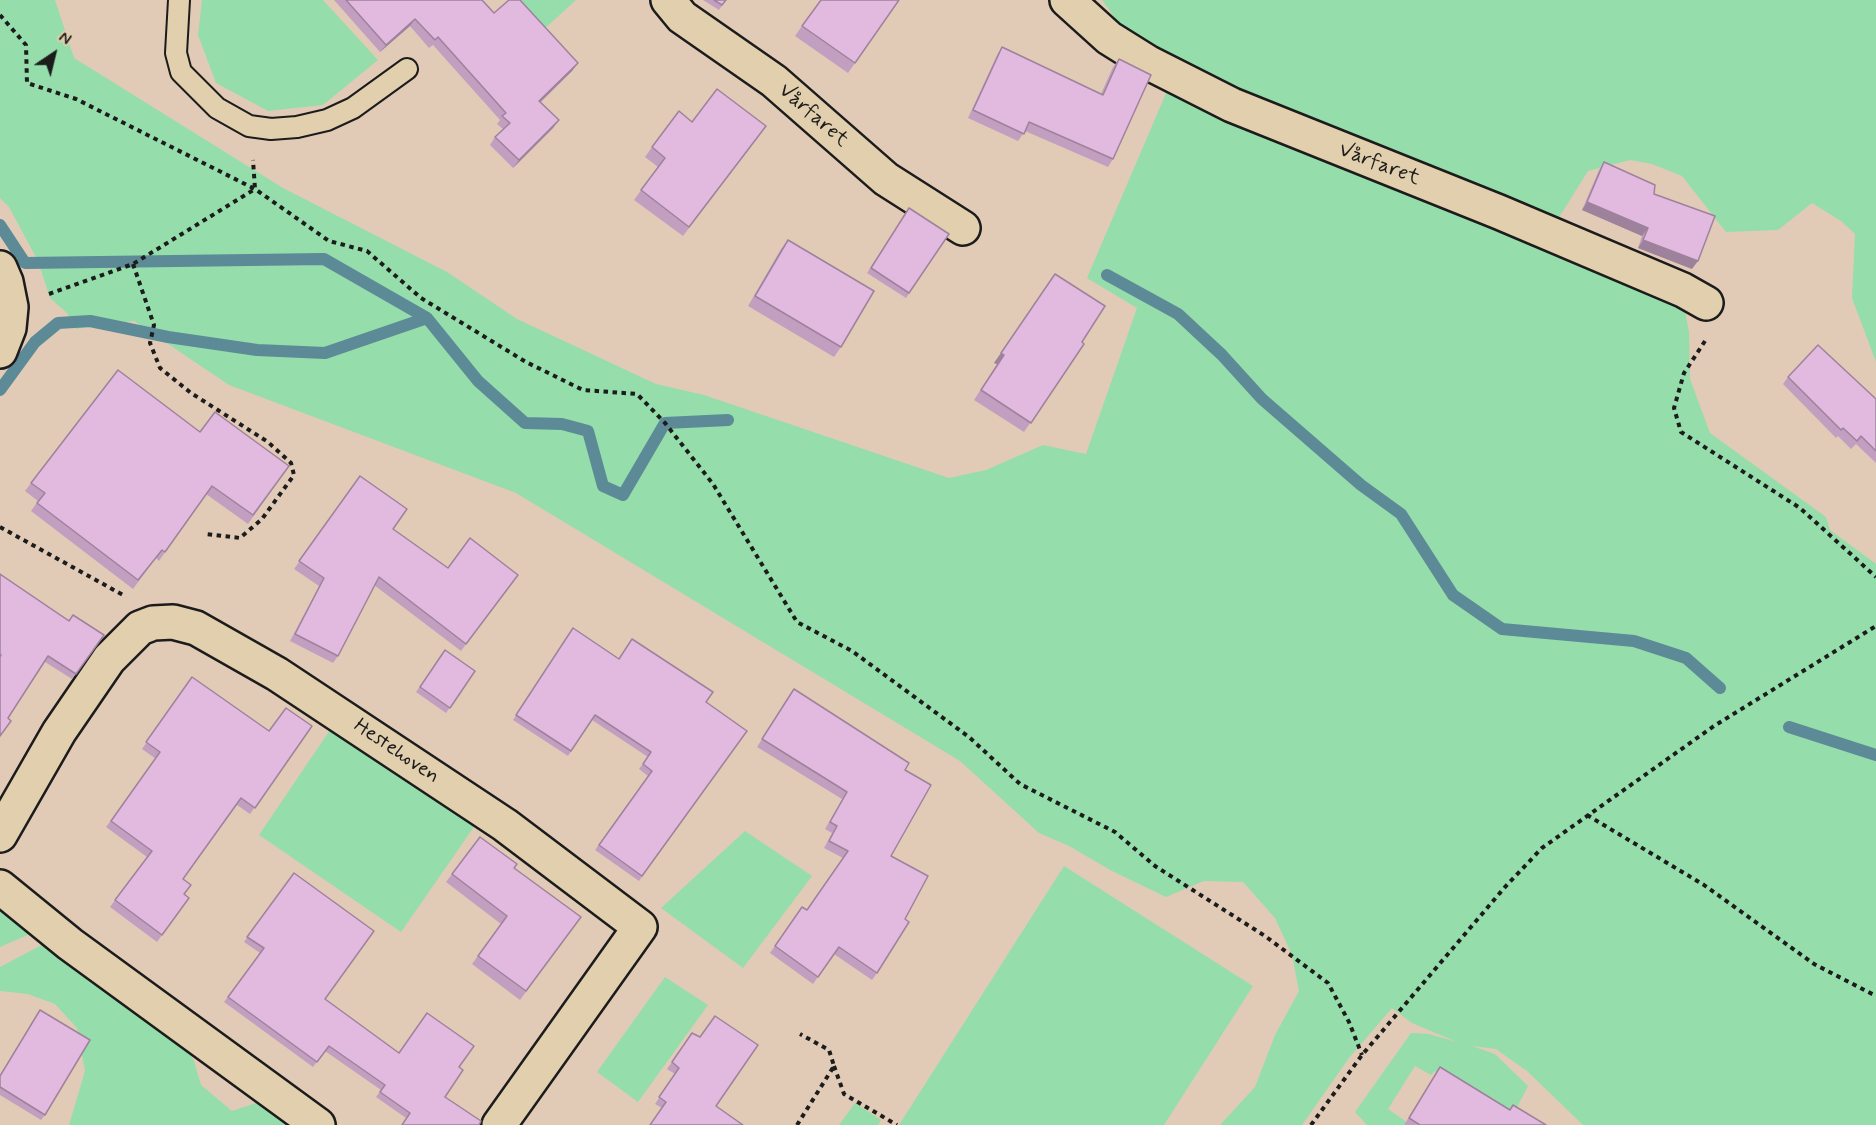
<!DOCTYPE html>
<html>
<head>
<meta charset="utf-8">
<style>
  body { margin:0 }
  #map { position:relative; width:1876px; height:1125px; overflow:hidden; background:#e1cbb7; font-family:Mynerve,sans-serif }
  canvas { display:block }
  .north { position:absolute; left:24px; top:24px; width:60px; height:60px; -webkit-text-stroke:4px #e1cfad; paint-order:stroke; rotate:35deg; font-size:16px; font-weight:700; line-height:24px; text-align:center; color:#1c1c1c }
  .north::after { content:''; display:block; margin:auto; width:21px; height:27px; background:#1c1c1c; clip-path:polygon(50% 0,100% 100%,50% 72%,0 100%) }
</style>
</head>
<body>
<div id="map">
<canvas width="1876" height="1125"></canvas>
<div class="north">N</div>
</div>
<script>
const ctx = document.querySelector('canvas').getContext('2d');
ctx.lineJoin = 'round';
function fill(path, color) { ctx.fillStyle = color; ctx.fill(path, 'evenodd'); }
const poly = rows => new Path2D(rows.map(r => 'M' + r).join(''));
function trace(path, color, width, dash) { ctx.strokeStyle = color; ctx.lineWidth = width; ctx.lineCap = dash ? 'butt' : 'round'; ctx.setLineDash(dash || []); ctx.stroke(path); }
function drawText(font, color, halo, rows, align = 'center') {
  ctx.font = font + ' Mynerve,sans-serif'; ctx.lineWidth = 4.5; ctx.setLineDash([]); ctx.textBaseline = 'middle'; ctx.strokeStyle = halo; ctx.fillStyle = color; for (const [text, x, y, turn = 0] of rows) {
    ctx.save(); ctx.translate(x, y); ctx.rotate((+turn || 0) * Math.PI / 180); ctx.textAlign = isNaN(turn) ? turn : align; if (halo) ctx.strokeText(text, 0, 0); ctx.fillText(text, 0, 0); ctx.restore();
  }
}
fill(poly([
  [0,0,55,0,74,58,283,188,447,272,517,319,656,384,704,395,949,478,986,470,1043,445,1086,454,1137,308,1087,278,1167,91,1102,0,1876,0,1876,362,1852,298,1855,234,1841,221,1812,203,1778,230,1726,232,1682,176,1652,164,1630,160,1588,171,1553,227,1684,306,1689,332,1690,379,1710,433,1826,517,1830,530,1876,564,1876,1125,1583,1125,1527,1071,1496,1049,1472,1046,1495,1054,1528,1086,1512,1117,1435,1071,1431,1075,1415,1066,1388,1109,1411,1125,1367,1125,1355,1112,1411,1033,1429,1034,1457,1042,1412,1023,1392,1008,1349,1058,1302,1125,1220,1125,1255,1087,1275,1035,1299,991,1292,955,1275,918,1243,882,1204,881,1166,897,1112,871,1069,846,1039,833,960,761,516,493,229,385,134,321,76,329,67,313,50,298,38,261,9,207,0,198],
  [202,0,323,0,378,60,323,105,268,111,216,83,198,35],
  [519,0,576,0,541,32],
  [332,727,476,824,401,932,259,835],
  [745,831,812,876,743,968,661,908],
  [1064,866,1253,986,1164,1125,899,1125],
  [0,900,39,930,0,947],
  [49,941,182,1038,194,1061,201,1085,232,1111,265,1100,297,1125,69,1125,85,1071,77,1028,55,1004,28,994,0,991,0,967],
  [665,977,708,1005,638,1102,597,1072],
  [855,1103,881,1120,878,1125,839,1125]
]), '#95ddab');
trace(poly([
  [0,225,25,263,324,259,427,318],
  [1107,275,1178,314,1222,355,1262,399,1361,485,1401,514,1453,595,1502,629,1634,641,1686,658,1720,688],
  [0,390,35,342,58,323,90,321,168,337,257,350,325,353,427,318,478,381,525,423,562,424,588,431,603,486,623,495,665,423,728,420],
  [1789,727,1876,755]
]), '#5c8a96', 12);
const lane = poly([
  [179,0,176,53,181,72,217,108,249,126,271,129,297,127,327,120,353,108,407,69]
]);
const street = poly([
  [668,0,682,17,774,81,886,179,963,228],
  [1067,0,1109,38,1149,63,1232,105,1499,212,1683,290,1706,303],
  [0,268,6,282,11,307,9,328,0,351],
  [0,835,59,732,109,659,140,628,153,623,173,622,196,628,277,674,505,825,640,927,499,1125],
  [0,887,70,944,318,1125]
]);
trace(lane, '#1c1c1c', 24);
trace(street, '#1c1c1c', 38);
trace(poly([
  [0,15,26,45,27,83,76,99,255,189,329,241,367,251,421,298,526,362,583,390,637,394,665,423,713,484,797,622,852,651,969,737,1020,784,1115,832,1155,866,1265,936,1328,983,1349,1022,1362,1055],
  [133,264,154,325,150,343,160,368,191,393,268,442,291,463,294,475,262,519,240,538,206,534],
  [49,294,133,264,255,189,253,160],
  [1705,341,1684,373,1674,408,1681,432,1800,508,1876,577],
  [0,527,123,595],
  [1587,815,1704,885,1814,964,1876,996],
  [834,1066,844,1094,897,1125],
  [797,1125,834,1066,829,1050,800,1034],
  [1311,1125,1362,1055,1505,887,1542,848,1714,726,1876,626]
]), '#1c1c1c', 4, [4.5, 4.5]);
trace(lane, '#e1cfad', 20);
trace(street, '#e1cfad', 33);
fill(poly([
  [334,0,482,0,494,13,578,63,572,71,541,102,559,120,553,128,513,168,490,145,495,137,503,129,497,124,500,120,433,45,429,48,410,26,380,52],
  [703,0,726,0,719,10],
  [802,26,855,63,848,73,795,36],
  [1002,47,1101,94,1113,67,1119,59,1113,159,1108,167,1025,131,1018,141,968,118,997,55],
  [692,122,759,136,683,236,634,200,658,167,645,157,652,147],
  [1604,162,1654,194,1692,269,1638,248,1642,236,1582,210,1599,170],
  [909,208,949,234,906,298,867,273],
  [788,240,841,347,834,357,748,306,781,249],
  [1055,274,1082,342,1084,344,1024,432,974,400,997,364,994,363],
  [1788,377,1876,399,1876,463,1856,444,1851,449,1838,436,1836,438,1783,384],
  [200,432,289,466,248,524,206,494,159,561,156,558,133,589,31,511,38,501,25,491,31,483],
  [360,476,393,529,448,568,518,575,461,651,374,585,338,656,333,663,290,641,319,586,294,569],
  [0,574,69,620,104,635,72,679,45,662,8,718,0,737],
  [573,628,619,659,706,702,747,731,639,881,595,850,648,776,639,769,648,757,592,720,568,756,513,720],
  [445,650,475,671,446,713,416,692],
  [192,677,269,731,312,726,250,814,237,805,183,879,185,894,189,898,157,942,110,907,147,857,106,827,156,759,142,749],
  [789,696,905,770,891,856,905,919,877,973,872,980,834,954,813,984,770,953,802,907,807,910,843,858,824,848,832,833,825,829,842,799,757,747],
  [514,868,581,917,520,1000,472,964,501,924,446,882,452,874],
  [294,873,325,999,399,1053,474,1046,406,1118,376,1097,381,1090,325,1051,313,1067,224,1002,260,953,244,942],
  [692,1033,700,1037,758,1045,662,1108,655,1104,675,1074,667,1069],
  [1440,1067,1510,1110,1546,1125,1404,1125],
  [0,1075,45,1115,41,1120,0,1095]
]), '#c29fc0');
fill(poly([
  [415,19,410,26,380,52,386,45],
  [578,63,572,71,534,108,539,101],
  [559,120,553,128,513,168,519,160],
  [1587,202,1648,228,1642,236,1582,210],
  [1643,240,1698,261,1692,269,1638,248],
  [1001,353,1004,355,997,364,994,363]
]), '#9e829c');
const building = poly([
  [346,0,482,0,494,13,509,0,520,0,578,63,539,101,559,120,519,160,495,137,510,123,502,116,506,113,438,37,435,40,415,19,386,45,346,0],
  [714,0,726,0,722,5,714,0],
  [821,0,899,0,855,63,802,26,821,0],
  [1002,47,1103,95,1119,59,1151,75,1113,159,1029,122,1024,134,973,110,1002,47],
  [717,89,766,126,689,227,641,190,665,158,652,147,679,111,692,122,717,89],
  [1604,162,1655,185,1654,194,1715,216,1698,261,1643,240,1648,228,1587,202,1604,162],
  [909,208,949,234,909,293,871,268,909,208],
  [788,240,874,291,841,347,755,296,788,240],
  [1055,274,1105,306,1082,342,1084,344,1031,423,981,390,1004,355,1001,353,1055,274],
  [1818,345,1876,399,1876,451,1861,436,1857,441,1843,428,1841,430,1788,377,1818,345],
  [118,370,200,432,215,412,289,466,253,515,212,486,165,552,162,550,138,580,37,503,45,493,31,483,118,370],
  [360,476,407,509,393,529,448,568,470,538,518,575,466,644,379,577,338,656,295,634,324,578,299,561,360,476],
  [0,574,69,621,73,615,104,635,76,674,48,656,8,718,11,721,0,736,0,657,1,655,0,654,0,574],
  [573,628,619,659,632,639,713,692,706,702,747,731,642,876,599,845,652,771,643,764,651,752,595,715,571,751,516,715,573,628],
  [445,650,475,671,450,708,420,687,445,650],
  [192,677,269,731,286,708,312,726,255,808,241,798,183,879,191,885,184,894,189,898,162,935,115,900,152,851,111,821,160,752,146,742,192,677],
  [794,689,909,763,905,770,931,785,891,856,928,876,905,919,909,922,877,973,839,947,818,977,775,946,802,907,807,910,848,851,829,841,837,826,830,822,847,792,762,739,794,689],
  [480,837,517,864,514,868,581,917,526,991,478,956,507,916,452,874,480,837],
  [294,873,374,931,325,999,399,1053,427,1013,474,1046,459,1067,463,1070,445,1097,481,1121,479,1125,402,1125,410,1113,380,1092,385,1085,329,1046,317,1062,228,997,264,948,247,937,294,873],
  [40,1010,90,1040,45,1115,0,1087,0,1076,40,1010],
  [715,1016,758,1045,716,1106,743,1125,650,1125,666,1102,659,1097,679,1068,672,1062,692,1033,700,1037,715,1016],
  [1440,1067,1510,1110,1513,1105,1546,1125,1420,1125,1409,1118,1440,1067]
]);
fill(building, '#e2b9df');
trace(building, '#9e829c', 1.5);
drawText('21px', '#1c1c1c', '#e1cfad', [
  ["Vårfaret",813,116,41],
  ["Vårfaret",1379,165,21],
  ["Hestehoven",396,752,34]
]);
</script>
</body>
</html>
